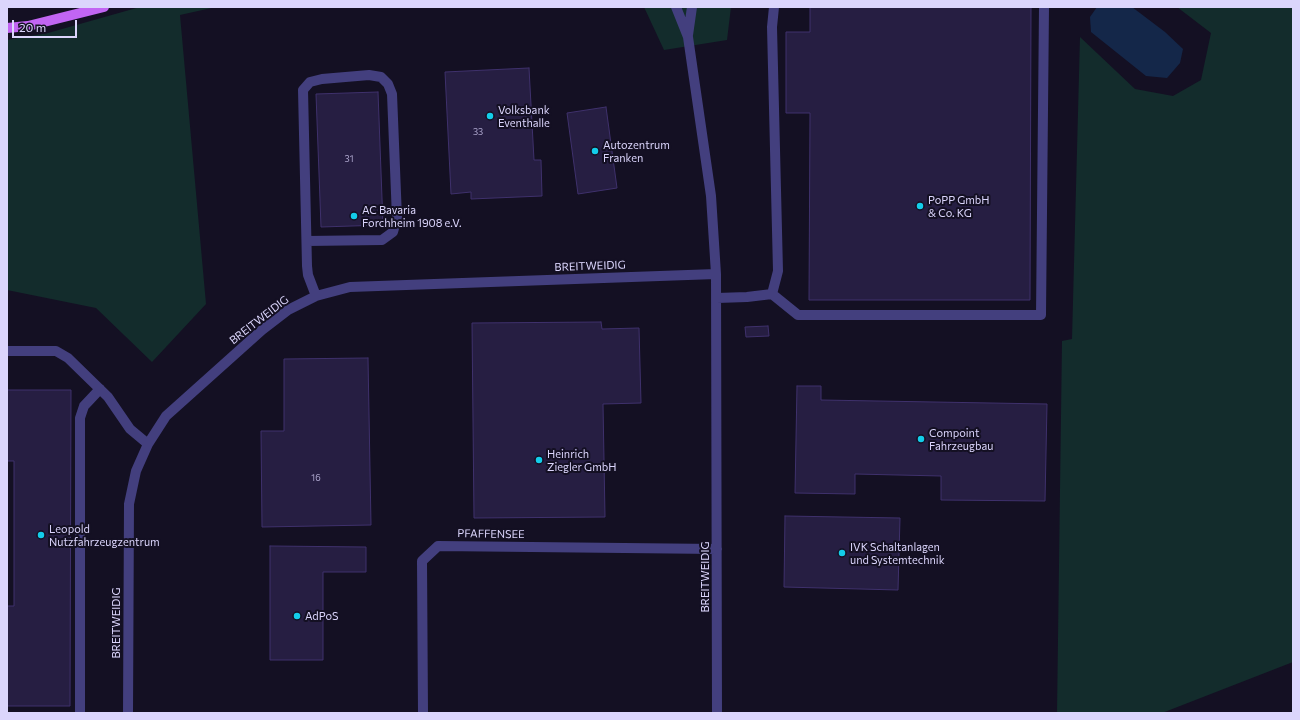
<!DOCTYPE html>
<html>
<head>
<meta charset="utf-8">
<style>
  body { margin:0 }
  #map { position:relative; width:1300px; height:720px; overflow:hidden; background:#141023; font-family:Commissioner,sans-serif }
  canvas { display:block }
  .frame { position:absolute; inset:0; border:8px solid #dbd5fc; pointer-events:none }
  .scale { position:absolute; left:12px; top:20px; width:65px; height:18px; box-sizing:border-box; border:2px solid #dbd5fc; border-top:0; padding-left:5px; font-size:12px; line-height:14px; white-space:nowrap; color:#dbd5fc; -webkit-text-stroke:3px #141023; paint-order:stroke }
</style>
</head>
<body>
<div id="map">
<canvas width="1300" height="720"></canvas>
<div class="frame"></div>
<div class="scale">20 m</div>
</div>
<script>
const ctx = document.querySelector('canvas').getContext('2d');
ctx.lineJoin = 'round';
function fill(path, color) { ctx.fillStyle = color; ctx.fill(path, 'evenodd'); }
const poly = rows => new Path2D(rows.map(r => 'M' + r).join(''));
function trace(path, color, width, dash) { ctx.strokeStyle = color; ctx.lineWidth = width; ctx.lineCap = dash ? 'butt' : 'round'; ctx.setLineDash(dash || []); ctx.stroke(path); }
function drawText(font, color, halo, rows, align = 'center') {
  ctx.font = font + ' Commissioner,sans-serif'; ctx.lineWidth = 4; ctx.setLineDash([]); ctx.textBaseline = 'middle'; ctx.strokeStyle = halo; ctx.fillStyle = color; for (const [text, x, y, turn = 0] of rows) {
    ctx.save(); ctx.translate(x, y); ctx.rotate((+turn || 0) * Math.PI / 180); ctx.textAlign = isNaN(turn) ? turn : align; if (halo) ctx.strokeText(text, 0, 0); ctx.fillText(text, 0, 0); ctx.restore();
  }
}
fill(poly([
  [140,7,216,7,180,15,206,304,152,362,96,308,7,290,7,40,48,33],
  [644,7,731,7,727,40,664,50],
  [1177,7,1293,7,1293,662,1162,713,1057,713,1062,341,1072,339,1080,37,1135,89,1173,96,1201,80,1211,33]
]), '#132c2c');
fill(poly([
  [1097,7,1132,7,1165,32,1183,49,1180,63,1167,78,1146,76,1091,32,1090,17]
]), '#142749');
const building = poly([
  [810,7,1031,7,1030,300,809,300,810,113,786,113,786,32,810,32,810,7],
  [529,68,534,160,541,160,542,196,471,199,471,192,451,194,445,72,529,68],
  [378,92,383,225,321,227,316,94,378,92],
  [606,107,617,188,578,194,567,113,606,107],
  [601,322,602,329,639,328,641,403,603,404,605,517,474,518,472,323,601,322],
  [768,326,769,336,746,337,745,327,768,326],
  [368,358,371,525,262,527,261,431,284,431,284,359,368,358],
  [797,386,821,386,821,400,1047,404,1045,501,941,500,941,476,855,474,855,494,795,493,797,386],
  [7,390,71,390,70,706,7,706,7,606,14,606,14,461,7,461,7,390],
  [785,516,900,518,898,590,784,587,785,516],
  [270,546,366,547,366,572,323,572,323,660,270,660,270,546]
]);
fill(building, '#261e42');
trace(building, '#3f316c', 1);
trace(poly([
  [676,7,688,37,711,196,716,274,717,713],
  [688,35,692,7],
  [307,241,382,240,393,232,397,218,392,94,388,84,381,77,369,75,322,79,310,82,303,90,307,266,308,275,316,296],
  [772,294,798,315,1041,315,1044,7],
  [717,298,747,297,772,294,778,271,772,27,774,7],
  [7,351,56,351,68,358,108,397,130,429,148,444],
  [80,713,80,418,84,406,100,389],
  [128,713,129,504,136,471,148,444,166,416,262,330,288,310,316,296,350,287,716,274],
  [423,713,422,561,438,546,717,549]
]), '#433f7e', 10);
trace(poly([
  [7,28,28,26,104,7]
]), '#c265f3', 10);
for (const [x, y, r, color] of [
  [490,116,4,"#13cdea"],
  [595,151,4,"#13cdea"],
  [920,206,4,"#13cdea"],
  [354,216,4,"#13cdea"],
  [921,439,4,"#13cdea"],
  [539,460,4,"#13cdea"],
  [41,535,4,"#13cdea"],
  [842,553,4,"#13cdea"],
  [297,616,4,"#13cdea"]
]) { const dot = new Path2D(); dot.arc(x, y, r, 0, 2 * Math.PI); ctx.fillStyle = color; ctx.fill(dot); trace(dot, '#141023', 1.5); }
drawText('9px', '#aea7ce', null, [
  ["33",478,132],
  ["31",349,159],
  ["16",316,478]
]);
drawText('11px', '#dbd5fc', '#141023', [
  ["Volksbank",498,110],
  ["Eventhalle",498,123],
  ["Autozentrum",603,145],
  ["Franken",603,158],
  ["PoPP GmbH",928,200],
  ["& Co. KG",928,213],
  ["AC Bavaria",362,210],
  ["Forchheim 1908 e.V.",362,223],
  ["Compoint",929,433],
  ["Fahrzeugbau",929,446],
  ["Heinrich",547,454],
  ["Ziegler GmbH",547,467],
  ["Leopold",49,529],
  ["Nutzfahrzeugzentrum",49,542],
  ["IVK Schaltanlagen",850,547],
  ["und Systemtechnik",850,560],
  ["AdPoS",305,616]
], 'left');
drawText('11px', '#dbd5fc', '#141023', [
  ["BREITWEIDIG",590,266,-2],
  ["BREITWEIDIG",259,320,-38],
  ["PFAFFENSEE",491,534,1],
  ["BREITWEIDIG",705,577,-90],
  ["BREITWEIDIG",116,623,-90]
]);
</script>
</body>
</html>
